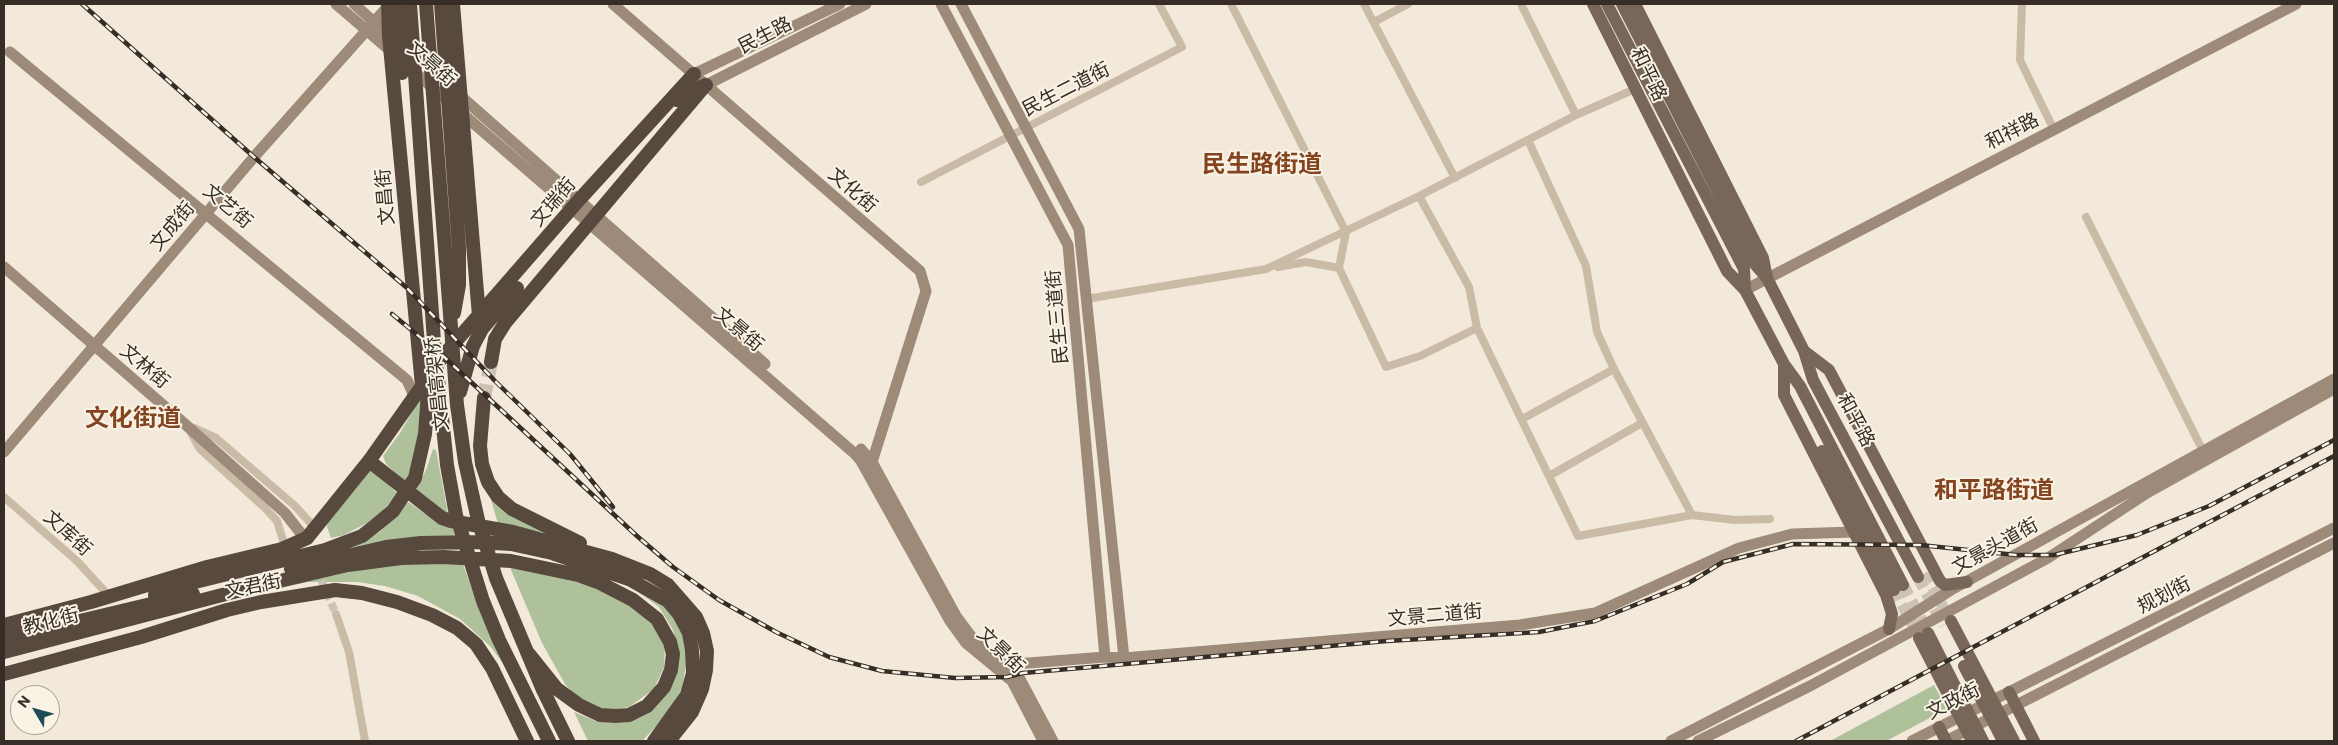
<!DOCTYPE html>
<html>
<head>
<meta charset="utf-8">
<style>
  body { margin:0 }
  #map { position:relative; width:2338px; height:745px; overflow:hidden; background:#f2e9da; font-family:Commissioner,sans-serif }
  canvas { display:block }
  .frame { position:absolute; inset:0; border:5px solid #362d27; pointer-events:none }
  .north { position:absolute; left:10px; top:685px; width:50px; height:50px; box-sizing:border-box; background:#f9f3e6; border:1px solid #aba49a; border-radius:50%; rotate:307deg; font-size:14px; font-weight:700; line-height:20px; text-align:center; color:#362d27 }
  .north::after { content:''; display:block; margin:auto; width:18px; height:22px; background:#1d4c57; clip-path:polygon(50% 0,100% 100%,50% 72%,0 100%) }
</style>
</head>
<body>
<div id="map">
<canvas width="2338" height="745"></canvas>
<div class="frame"></div>
<div class="north">N</div>
</div>
<script>
const ctx = document.querySelector('canvas').getContext('2d');
ctx.lineJoin = 'round';
function fill(path, color) { ctx.fillStyle = color; ctx.fill(path, 'evenodd'); }
const poly = rows => new Path2D(rows.map(r => 'M' + r).join(''));
function trace(path, color, width, dash) { ctx.strokeStyle = color; ctx.lineWidth = width; ctx.lineCap = dash ? 'butt' : 'round'; ctx.setLineDash(dash || []); ctx.stroke(path); }
function drawText(font, color, halo, rows, align = 'center') {
  ctx.font = font + ' Commissioner,"Noto Sans SC",sans-serif'; ctx.lineWidth = 4; ctx.setLineDash([]); ctx.textBaseline = 'middle'; ctx.strokeStyle = halo; ctx.fillStyle = color; for (const [text, x, y, turn = 0] of rows) {
    ctx.save(); ctx.translate(x, y); ctx.rotate((+turn || 0) * Math.PI / 180); ctx.textAlign = isNaN(turn) ? turn : align; if (halo) ctx.strokeText(text, 0, 0); ctx.fillText(text, 0, 0); ctx.restore();
  }
}
fill(poly([
  [422,395,427,396,415,462,405,482,386,464,383,456,400,433],
  [433,449,436,450,448,514,436,508,415,492,426,470],
  [370,468,398,494,381,514,367,523,344,535,331,538,327,527,328,519],
  [488,489,549,534,498,524],
  [408,502,430,517,453,528,455,537,324,554,362,542,381,531],
  [462,562,478,605,505,666,491,647,460,619,418,596,385,586,357,582,308,582,256,593,385,564],
  [509,565,526,567,609,591,651,619,665,645,664,667,654,689,629,707,617,709,602,709,588,704,576,696,565,684,542,643],
  [634,589,651,597,666,608,675,619,682,632,687,658,682,689,664,718,642,741,588,741,574,712,596,721,612,723,626,722,639,718,652,710,672,686,679,656,673,630,659,607],
  [1934,685,1947,709,1886,741,1830,741]
]), '#afc19a');
trace(poly([
  [317,570,336,614]
]), '#ccc3b6', 8, [8, 4]);
trace(poly([
  [1925,573,1950,620],
  [1894,590,1919,637]
]), '#ccc3b6', 11, [11, 5.5]);
trace(poly([
  [1918,577,1944,625],
  [1903,585,1928,633]
]), '#ccc3b6', 12, [12, 6]);
trace(poly([
  [484,398,491,362]
]), '#ccc3b6', 14, [14, 7]);
trace(poly([
  [1231,4,1346,232,1339,268,1386,367,1420,356,1477,328,1469,287,1419,196],
  [1364,4,1455,178],
  [1521,4,1576,115],
  [2022,4,2020,60,2054,130],
  [1374,22,1408,4],
  [1528,140,1586,266,1597,332,1614,369,1692,515],
  [921,182,1182,47,1159,4],
  [2086,217,2205,455],
  [1278,267,1306,262,1339,268],
  [1086,299,1266,269,1419,196,1576,115,1635,89],
  [1477,328,1578,536,1692,515,1735,520,1770,519],
  [1522,419,1614,369],
  [194,428,216,438,295,506,315,528],
  [191,433,200,449,265,508,277,521,283,540,282,549],
  [1549,476,1642,423],
  [4,497,77,561,109,596],
  [336,614,349,652,365,741]
]), '#cabba6', 8);
trace(poly([
  [336,4,393,53],
  [354,4,392,38],
  [613,4,920,271,926,291,872,462],
  [941,4,1068,245,1105,657],
  [961,4,1079,229,1124,658],
  [10,52,407,380,414,396],
  [411,69,854,453,861,461,950,621,966,643,1012,681,1043,741],
  [694,74,840,4],
  [706,85,866,4],
  [456,92,765,364],
  [4,267,186,425,285,513,303,536],
  [1745,290,2296,4],
  [861,449,872,462,956,616,974,640,1019,677,1053,741],
  [4,452,254,157,390,4],
  [1003,665,1105,657,1124,658,1520,625,1595,613,1739,548,1792,534,1853,532],
  [1671,741,1889,629,1951,590,2334,379],
  [1698,741,1810,686,2048,558,2147,493,2334,389],
  [1912,741,2334,528],
  [1946,741,2334,543]
]), '#9d8a78', 11);
trace(poly([
  [1593,4,1727,271,1745,290],
  [1607,4,1744,269,1745,290,1784,364,1800,386,1903,585],
  [1622,4,1754,263,1767,278,1804,351,1813,380,1918,577],
  [1635,4,1763,258,1767,278],
  [1804,351,1829,370,1940,581,1945,585,1967,582],
  [1784,364,1784,395,1886,595,1892,614,1889,629],
  [1822,451,1894,590],
  [1951,621,2014,741],
  [1928,633,1983,741],
  [1919,638,1972,741],
  [1964,666,2003,741],
  [2009,692,2034,741],
  [1939,727,1946,741]
]), '#786658', 12);
trace(poly([
  [388,4,389,36,422,386],
  [410,4,434,341,447,465,456,515,483,601,499,640,549,741],
  [426,4,457,405,465,462,478,520,496,578,543,690,568,741],
  [441,4,459,248,459,285,454,313],
  [453,4,479,316],
  [397,9,402,73],
  [677,100,687,93,706,85],
  [491,362,495,339,505,323,703,88],
  [460,392,473,346,482,329,517,288],
  [484,398,480,446,482,464,488,482,498,497,512,509,580,543],
  [369,461,442,518,451,521,513,532,612,559,650,574,668,585,696,617,703,633,707,651,706,670,702,689,692,712,669,741],
  [291,569,386,547,421,543,478,542,511,544,552,553,629,579,668,601,679,614,689,633,692,650,693,673,687,695,654,741],
  [155,595,187,584,325,550,362,536,376,525,393,511,415,478,425,434,429,378],
  [4,625,91,602,207,567,282,549,307,538,369,461,443,356,579,200,694,74],
  [4,639,193,594],
  [4,652,245,589,348,565,401,558,444,557,511,561,578,575,600,583,633,600,657,619,670,642,673,654,671,670,664,687,647,706,629,715,615,716,600,715,579,705,557,689,529,654],
  [4,674,141,637,227,610,261,602,335,590,362,593,397,602,432,615,457,628,476,644,492,668,527,741]
]), '#57493e', 14);
const rail = poly([
  [82,4,254,157,407,288,495,381,570,454,613,507],
  [392,314,443,356,637,536,673,567,719,600,776,632,829,657,882,671,955,678,1007,677,1023,673,1387,641,1539,632,1595,621,1687,584,1723,562,1793,544,1920,545,2016,555,2054,555,2137,535,2209,506,2334,440],
  [1796,741,2334,456]
]);
trace(rail, '#362d27', 4.5);
trace(rail, '#f9f3e6', 2.5, [8]);
drawText('19px', '#362d27', '#f9f3e6', [
  ["民生路",765,35,-27],
  ["文景街",432,64,41],
  ["和平路",1649,74,64],
  ["民生二道街",1066,89,-27],
  ["和祥路",2012,131,-27],
  ["文化街",853,190,41],
  ["文昌街",385,197,-95],
  ["文瑞街",553,202,-49],
  ["文艺街",228,206,40],
  ["文成街",172,226,-50],
  ["民生三道街",1057,317,-95],
  ["文景街",739,329,40],
  ["文林街",145,366,40],
  ["文昌高架桥",437,384,-96],
  ["和平路",1856,420,62],
  ["文库街",68,533,42],
  ["文景头道街",1995,546,-29],
  ["文君街",253,586,-11],
  ["规划街",2164,595,-27],
  ["文景二道街",1435,615,-5],
  ["教化街",51,621,-14],
  ["文景街",1001,650,44],
  ["文政街",1953,701,-27]
]);
drawText('bold 24px', '#854420', '#f9f3e6', [
  ["民生路街道",1262,164],
  ["文化街道",133,418],
  ["和平路街道",1994,490]
]);
</script>
</body>
</html>
